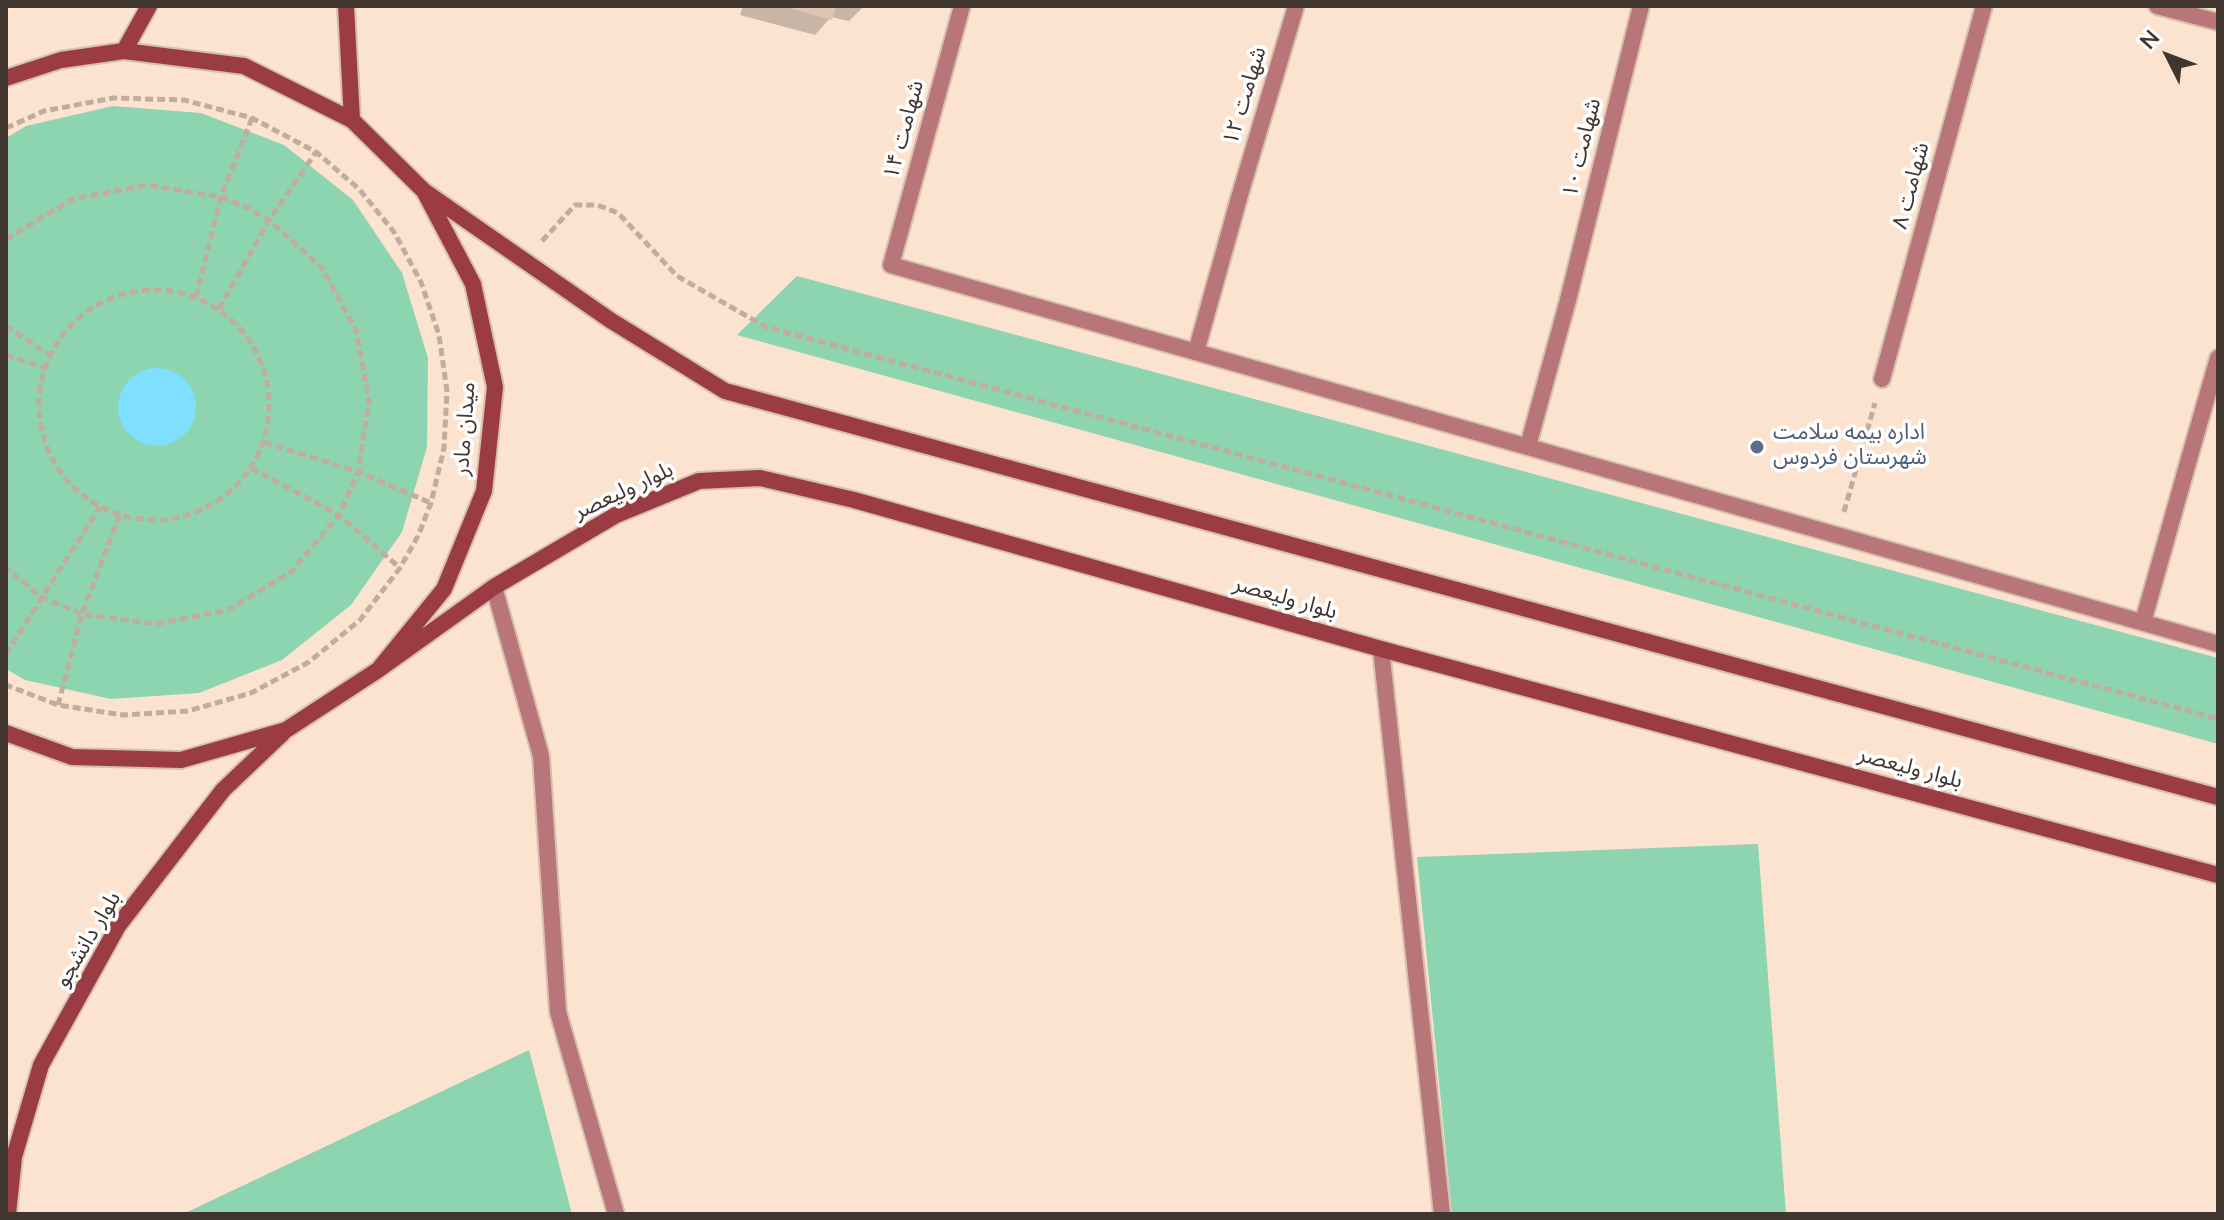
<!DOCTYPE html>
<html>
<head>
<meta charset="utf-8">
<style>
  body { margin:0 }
  #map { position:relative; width:2224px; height:1220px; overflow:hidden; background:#fce3cf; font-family:"Nunito Sans",sans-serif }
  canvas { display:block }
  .frame { position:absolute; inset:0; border:8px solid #40362f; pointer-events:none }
  .north { position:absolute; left:2128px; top:16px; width:80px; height:80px; -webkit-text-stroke:6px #fff; paint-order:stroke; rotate:312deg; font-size:22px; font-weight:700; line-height:32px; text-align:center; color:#40362f }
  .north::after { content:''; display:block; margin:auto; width:28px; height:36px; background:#40362f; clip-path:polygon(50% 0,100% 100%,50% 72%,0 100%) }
</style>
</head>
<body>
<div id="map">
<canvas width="2224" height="1220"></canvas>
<div class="frame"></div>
<div class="north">N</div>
</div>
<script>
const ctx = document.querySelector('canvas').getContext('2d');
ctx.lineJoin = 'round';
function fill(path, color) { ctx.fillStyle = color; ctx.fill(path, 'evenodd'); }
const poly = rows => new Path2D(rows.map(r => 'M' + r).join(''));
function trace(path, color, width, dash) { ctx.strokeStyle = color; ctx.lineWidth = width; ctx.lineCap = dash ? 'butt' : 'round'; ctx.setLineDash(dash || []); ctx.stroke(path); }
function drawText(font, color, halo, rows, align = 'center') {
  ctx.font = font + ' "Nunito Sans","Noto Sans Arabic",sans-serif'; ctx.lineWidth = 7; ctx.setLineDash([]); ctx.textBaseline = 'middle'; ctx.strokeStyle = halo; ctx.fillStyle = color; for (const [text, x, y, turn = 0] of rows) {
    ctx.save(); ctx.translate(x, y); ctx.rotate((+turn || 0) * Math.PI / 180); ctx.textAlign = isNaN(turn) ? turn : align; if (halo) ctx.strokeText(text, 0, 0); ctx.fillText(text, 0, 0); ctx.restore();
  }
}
fill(poly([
  [113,106,201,113,284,145,353,200,402,273,428,358,427,447,402,532,351,605,282,660,199,693,111,699,25,680,6,669,6,138,26,126],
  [797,276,2218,658,2218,744,737,335],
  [1758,844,1786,1214,1452,1214,1417,857],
  [529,1050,572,1214,183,1214]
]), '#8dd4b0');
fill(poly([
  '118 407a39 39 0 1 1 78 0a39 39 0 1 1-78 0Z'
]), '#7edffe');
fill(poly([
  [743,6,864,6,849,21,831,17,815,35,740,15]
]), '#0003');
fill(poly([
  [783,6,836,6,832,20]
]), '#dec5b2');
const lane = poly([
  [1196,352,1239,198],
  [1528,446,1568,300],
  [2143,622,2189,459]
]);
const street = poly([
  [962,6,891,265,2218,644],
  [2157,6,2218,22],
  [1239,198,1296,6],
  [1568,300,1641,6],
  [1882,379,1984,6],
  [2189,459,2218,358],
  [494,587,541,756,558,1012,616,1214],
  [1381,649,1442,1214]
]);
const secondary = poly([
  [346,6,352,120],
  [124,51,149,6],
  [6,78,61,60,124,51,244,66,352,120,424,191,473,284,495,387,484,491,444,589,378,670,286,730,181,760,72,757,6,733],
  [424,191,610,320,725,391,2218,797],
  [378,670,494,587,616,515,699,481,760,478,854,500,1381,649,2218,875],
  [8,1214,14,1157,41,1065,118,926,223,790,283,733]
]);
trace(lane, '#d6c0af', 20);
trace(street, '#d6c0af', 20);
trace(secondary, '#d6c0af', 20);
trace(poly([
  [6,128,44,111,113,98,184,100,252,118,316,152,359,189,394,232,421,282,439,335,447,391,444,448,431,503,418,536,400,568,360,620,309,662,251,693,188,711,123,715,58,705,6,685],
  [6,239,73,199,147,185,221,197,246,207,269,220,322,268,356,330,369,401,358,472,339,515,291,572,228,610,155,624,82,614,41,597,6,568],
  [542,241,575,205,597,205,618,213,677,276,766,327,2218,719],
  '39 405a115 115 0 1 1 230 0a115 115 0 1 1-230 0Z',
  [196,297,221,197,252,118],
  [219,309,269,220,316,152],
  [6,326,51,356],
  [6,355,46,368],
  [264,442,358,472,431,503],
  [251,468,339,515,400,568],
  [1844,512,1875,403],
  [6,654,100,507],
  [58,705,82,614,119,516]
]), '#c1ad9d', 5, [8, 4]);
trace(lane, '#b97678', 16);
trace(street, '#b97678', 16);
trace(secondary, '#9b3c44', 16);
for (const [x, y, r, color] of [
  [1757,447,8,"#5c6f8a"]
]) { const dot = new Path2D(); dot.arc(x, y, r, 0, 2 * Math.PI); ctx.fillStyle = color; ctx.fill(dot); trace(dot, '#fff', 3); }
drawText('22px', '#40362f', '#fff', [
  ["شهامت ۱۲",1246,96,-73],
  ["شهامت ۱۴",905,130,-75],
  ["شهامت ۱۰",1583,148,-76],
  ["شهامت ۸",1912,186,-75],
  ["میدان مادر",466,429,-86],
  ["بلوار ولیعصر",624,492,-25],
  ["بلوار ولیعصر",1285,599,16],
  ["بلوار ولیعصر",1910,769,15],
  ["بلوار دانشجو",89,940,-59]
]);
drawText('22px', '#4e5e75', '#fff', [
  ["اداره بیمه سلامت",1773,434],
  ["شهرستان فردوس",1773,459]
], 'left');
</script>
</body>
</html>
